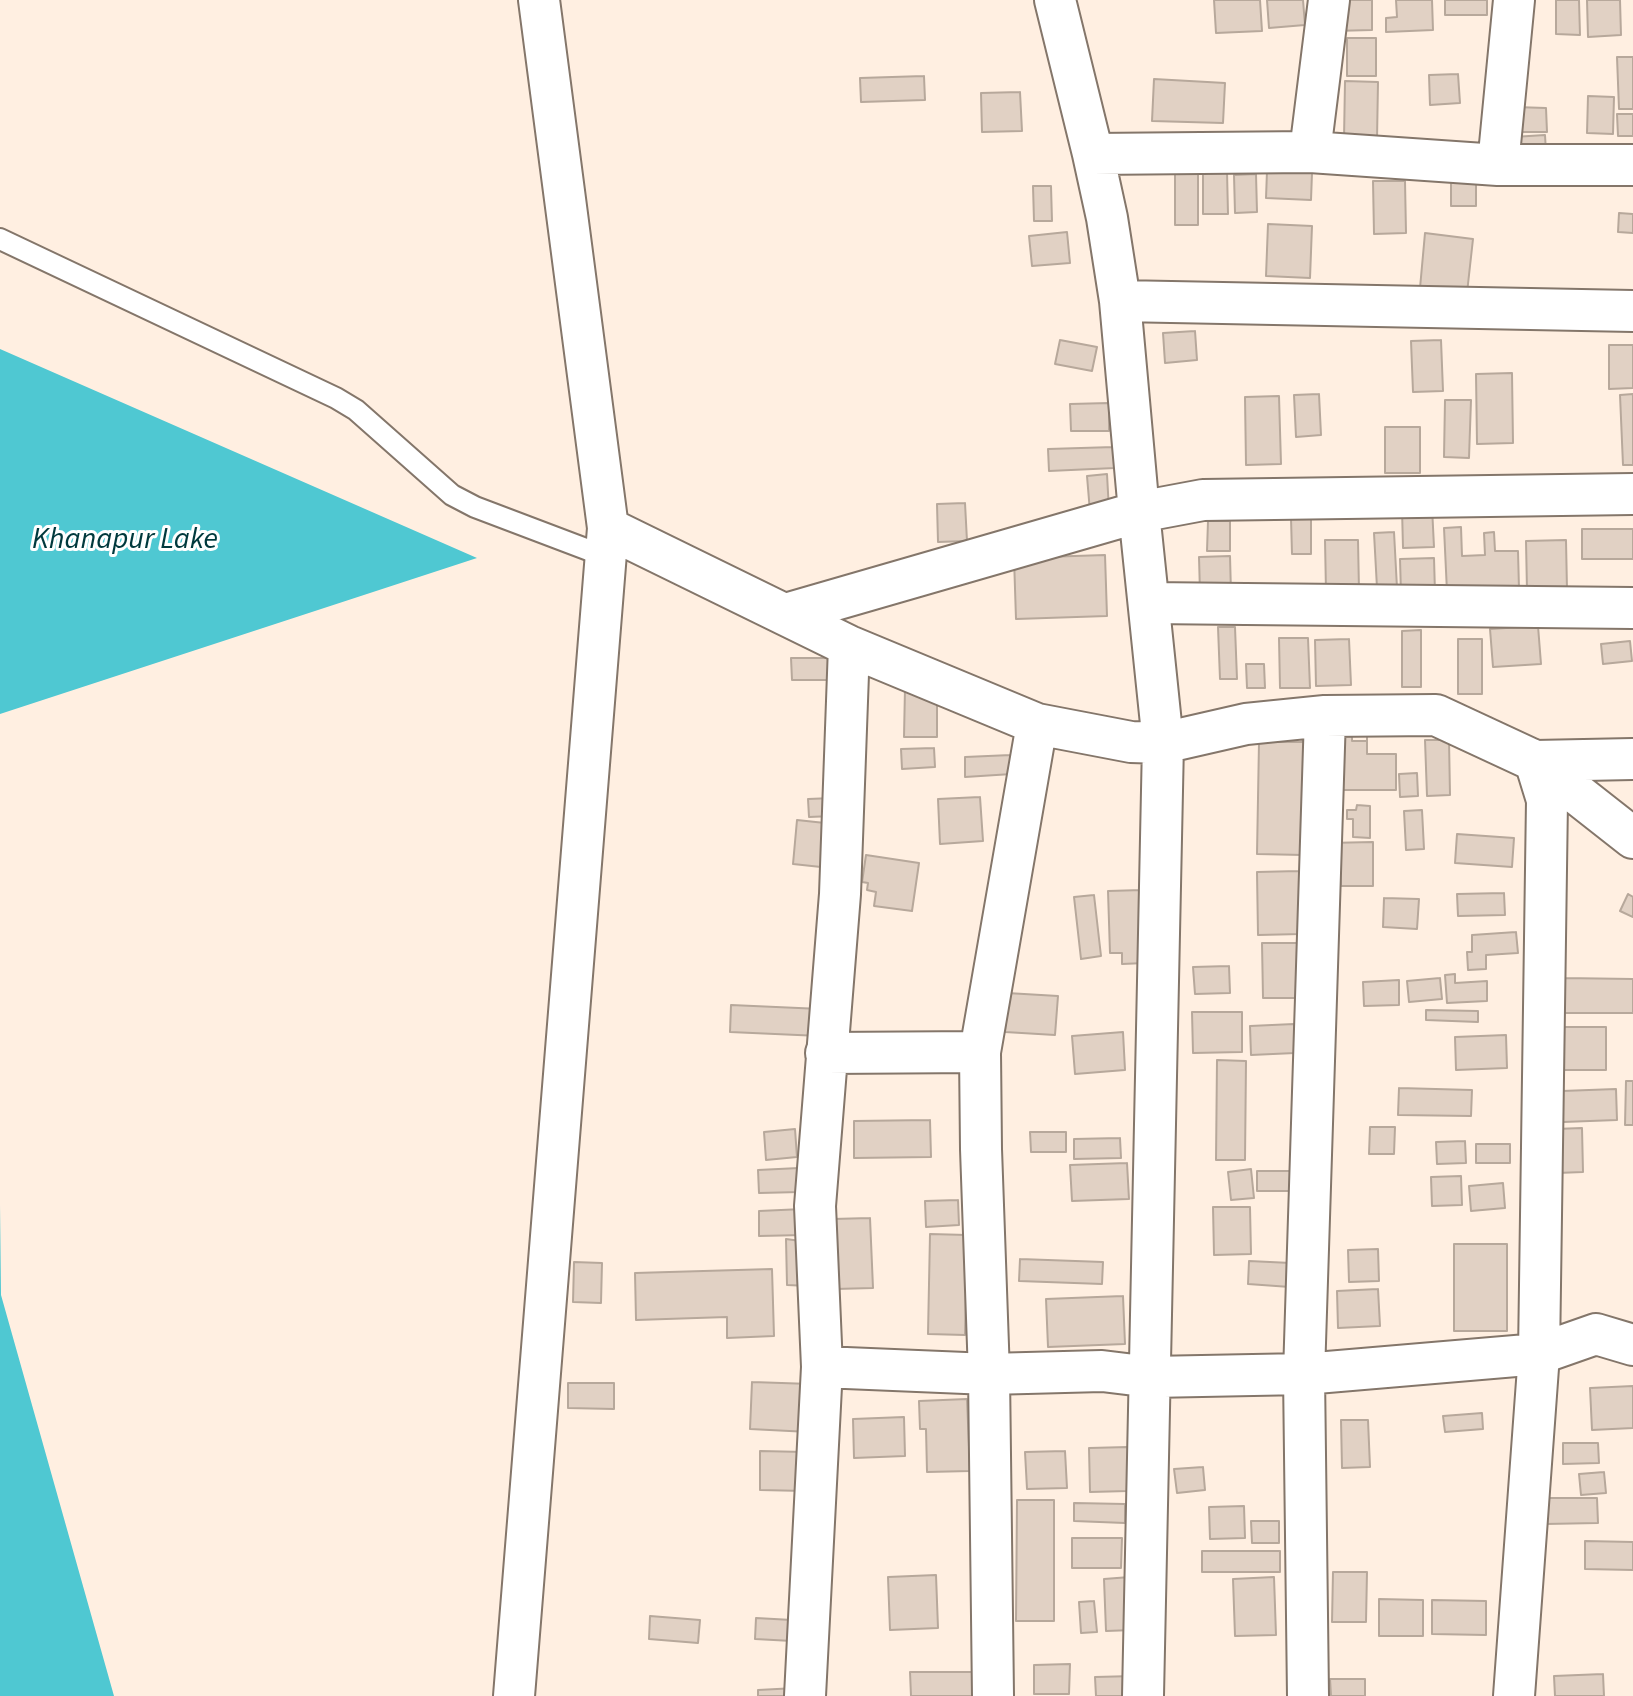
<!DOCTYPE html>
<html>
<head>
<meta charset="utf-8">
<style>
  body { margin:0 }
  canvas { display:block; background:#ffefe1 }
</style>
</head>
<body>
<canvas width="1633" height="1696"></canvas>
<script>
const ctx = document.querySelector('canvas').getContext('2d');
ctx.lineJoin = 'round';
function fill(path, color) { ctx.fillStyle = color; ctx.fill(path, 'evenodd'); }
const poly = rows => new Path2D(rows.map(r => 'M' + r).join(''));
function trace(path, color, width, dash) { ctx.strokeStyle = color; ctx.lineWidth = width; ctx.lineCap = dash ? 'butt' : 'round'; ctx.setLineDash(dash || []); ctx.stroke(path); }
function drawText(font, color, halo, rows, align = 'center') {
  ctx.font = font + ' "Source Sans 3",sans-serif'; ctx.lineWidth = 6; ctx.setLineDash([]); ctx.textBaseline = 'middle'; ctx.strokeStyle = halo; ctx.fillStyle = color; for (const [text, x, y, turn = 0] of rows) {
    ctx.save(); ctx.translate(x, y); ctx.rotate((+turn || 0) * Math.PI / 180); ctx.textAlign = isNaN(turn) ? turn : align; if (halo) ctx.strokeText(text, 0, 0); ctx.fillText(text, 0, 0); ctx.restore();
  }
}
fill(poly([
  [0,349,477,558,0,714],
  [0,1205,1,1295,114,1696,0,1696]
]), '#4fc8d2');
const building = poly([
  [1214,0,1260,0,1262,31,1216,33,1214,0],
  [1267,0,1303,0,1305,25,1269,28,1267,0],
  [1333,0,1372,0,1372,30,1333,31,1333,0],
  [1396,0,1432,0,1433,30,1386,32,1386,18,1397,17,1396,0],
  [1445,0,1487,0,1487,15,1445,15,1445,0],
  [1556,0,1579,0,1580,35,1556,34,1556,0],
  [1587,0,1620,0,1621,35,1588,37,1587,0],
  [1347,38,1376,38,1376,76,1347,76,1347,38],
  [1617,57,1633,57,1633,109,1619,109,1617,57],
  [1458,74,1460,103,1430,105,1429,75,1458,74],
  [924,76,925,100,861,102,860,78,924,76],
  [1154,79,1225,83,1223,123,1152,121,1154,79],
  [1345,81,1378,82,1377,140,1344,139,1345,81],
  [1020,92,1022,131,982,132,981,93,1020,92],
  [1588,96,1614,97,1613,134,1587,133,1588,96],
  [1515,107,1546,108,1547,132,1516,132,1515,107],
  [1617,114,1633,114,1633,136,1618,136,1617,114],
  [1545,135,1546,152,1515,154,1513,137,1545,135],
  [1175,170,1198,170,1198,225,1175,225,1175,170],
  [1203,171,1227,171,1228,214,1203,214,1203,171],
  [1267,171,1312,173,1311,200,1266,198,1267,171],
  [1256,174,1257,212,1235,213,1234,175,1256,174],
  [1451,180,1476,180,1476,206,1451,206,1451,180],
  [1373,181,1405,181,1406,233,1374,234,1373,181],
  [1033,186,1051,186,1052,221,1034,221,1033,186],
  [1619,213,1633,214,1633,233,1618,232,1619,213],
  [1268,224,1312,226,1310,278,1266,276,1268,224],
  [1067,232,1070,263,1032,266,1029,236,1067,232],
  [1425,233,1473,239,1467,293,1420,288,1425,233],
  [1195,331,1197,360,1165,363,1163,333,1195,331],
  [1060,340,1097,347,1092,371,1055,364,1060,340],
  [1441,340,1443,391,1413,392,1411,341,1441,340],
  [1609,345,1633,345,1633,388,1609,389,1609,345],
  [1512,373,1513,443,1477,444,1476,374,1512,373],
  [1319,394,1321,435,1296,437,1294,395,1319,394],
  [1633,394,1633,465,1623,465,1620,395,1633,394],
  [1279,396,1281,464,1246,465,1245,397,1279,396],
  [1445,400,1471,400,1469,458,1444,457,1445,400],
  [1109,403,1109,431,1071,431,1070,404,1109,403],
  [1385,427,1420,427,1420,473,1385,473,1385,427],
  [1114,447,1115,468,1049,471,1048,449,1114,447],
  [1107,474,1109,511,1090,512,1087,476,1107,474],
  [965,503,967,541,938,542,937,504,965,503],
  [1432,507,1434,547,1403,548,1402,509,1432,507],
  [1291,518,1311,518,1311,554,1292,554,1291,518],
  [1208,521,1230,521,1230,551,1207,551,1208,521],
  [1461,527,1462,556,1485,555,1484,533,1494,532,1495,551,1518,551,1519,589,1447,592,1444,528,1461,527],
  [1582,529,1633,529,1633,559,1582,559,1582,529],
  [1394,532,1397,588,1377,588,1374,533,1394,532],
  [1325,540,1358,540,1359,591,1326,592,1325,540],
  [1566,540,1567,590,1527,591,1526,541,1566,540],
  [1105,555,1107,616,1016,619,1014,558,1105,555],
  [1230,556,1231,593,1200,593,1199,557,1230,556],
  [1434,558,1435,593,1401,594,1400,559,1434,558],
  [1538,626,1541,664,1493,667,1490,629,1538,626],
  [1218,627,1235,627,1237,679,1220,679,1218,627],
  [1421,630,1421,687,1402,687,1402,631,1421,630],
  [1279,638,1308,638,1310,688,1280,688,1279,638],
  [1349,639,1351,685,1316,686,1315,640,1349,639],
  [1458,639,1482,639,1482,694,1458,694,1458,639],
  [1630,641,1632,661,1603,664,1601,644,1630,641],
  [791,658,836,658,836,680,792,680,791,658],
  [1246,664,1264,664,1265,688,1247,688,1246,664],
  [905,688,937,688,937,737,904,737,905,688],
  [1335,732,1352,732,1352,741,1367,741,1367,732,1367,754,1396,754,1396,790,1336,790,1335,732],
  [1425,740,1449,740,1450,795,1427,796,1425,740],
  [1259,742,1305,742,1303,855,1257,854,1259,742],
  [934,748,935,767,902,769,901,749,934,748],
  [1011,755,1012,774,965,777,965,757,1011,755],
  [1417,773,1418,796,1400,797,1399,774,1417,773],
  [980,797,983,841,940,844,938,799,980,797],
  [833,798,833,816,809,817,808,799,833,798],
  [1357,805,1370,806,1370,838,1353,837,1353,819,1347,819,1347,810,1356,810,1357,805],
  [1422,810,1424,849,1406,850,1404,811,1422,810],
  [797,820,825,823,821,867,793,864,797,820],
  [1457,834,1514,838,1512,867,1455,863,1457,834],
  [1373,842,1373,886,1341,886,1340,869,1328,843,1373,842],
  [866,855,919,863,912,911,874,906,876,892,867,890,868,883,862,882,866,855],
  [1299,871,1301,934,1258,935,1257,872,1299,871],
  [1142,890,1145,963,1122,964,1122,953,1110,953,1108,891,1142,890],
  [1504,893,1505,915,1458,916,1457,894,1504,893],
  [1628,894,1633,897,1633,917,1620,911,1628,894],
  [1094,895,1101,956,1081,959,1074,897,1094,895],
  [1384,898,1419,899,1417,929,1383,927,1384,898],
  [1516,932,1518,953,1486,955,1486,969,1468,970,1467,952,1472,952,1472,935,1516,932],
  [1262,943,1297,943,1297,998,1263,998,1262,943],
  [1229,966,1230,993,1195,994,1193,967,1229,966],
  [1455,974,1455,983,1487,981,1487,1001,1447,1003,1445,975,1455,974],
  [1440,978,1442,999,1409,1002,1407,981,1440,978],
  [1563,978,1633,979,1633,1013,1562,1013,1563,978],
  [1399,980,1399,1005,1364,1006,1363,982,1399,980],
  [1007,993,1058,996,1055,1035,1005,1032,1007,993],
  [731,1005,821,1009,820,1036,730,1032,731,1005],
  [1426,1010,1478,1011,1478,1022,1426,1020,1426,1010],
  [1192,1012,1242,1012,1242,1052,1193,1053,1192,1012],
  [1294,1024,1295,1053,1251,1055,1250,1026,1294,1024],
  [1564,1027,1606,1027,1606,1070,1564,1070,1564,1027],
  [1123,1032,1125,1070,1075,1074,1072,1036,1123,1032],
  [1506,1035,1507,1068,1456,1070,1455,1037,1506,1035],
  [1217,1060,1246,1061,1245,1160,1216,1160,1217,1060],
  [1626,1081,1633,1081,1633,1125,1625,1125,1626,1081],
  [1399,1088,1472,1090,1471,1116,1398,1115,1399,1088],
  [1616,1089,1617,1120,1563,1122,1562,1091,1616,1089],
  [930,1120,931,1157,854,1158,854,1121,930,1120],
  [1370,1127,1395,1127,1394,1154,1369,1154,1370,1127],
  [1582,1128,1583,1172,1557,1173,1555,1129,1582,1128],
  [795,1129,797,1157,766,1160,764,1132,795,1129],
  [1030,1132,1066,1132,1066,1152,1031,1152,1030,1132],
  [1120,1138,1121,1158,1074,1159,1074,1139,1120,1138],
  [1465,1141,1466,1163,1437,1164,1436,1142,1465,1141],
  [1476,1144,1510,1144,1510,1163,1476,1163,1476,1144],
  [1127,1163,1129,1199,1072,1201,1070,1165,1127,1163],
  [799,1168,800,1192,759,1193,758,1170,799,1168],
  [1251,1169,1254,1198,1231,1200,1228,1172,1251,1169],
  [1257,1171,1293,1171,1293,1191,1257,1191,1257,1171],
  [1461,1176,1462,1205,1432,1206,1431,1177,1461,1176],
  [1503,1183,1505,1208,1471,1211,1469,1186,1503,1183],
  [958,1200,959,1225,926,1227,925,1201,958,1200],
  [1213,1207,1250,1207,1251,1254,1214,1255,1213,1207],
  [803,1209,804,1235,759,1236,759,1211,803,1209],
  [870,1218,873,1288,835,1289,833,1219,870,1218],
  [930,1234,967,1235,965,1335,928,1334,930,1234],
  [786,1239,808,1242,809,1286,787,1285,786,1239],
  [1454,1244,1507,1244,1507,1331,1454,1331,1454,1244],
  [1378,1249,1379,1281,1349,1282,1348,1250,1378,1249],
  [1020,1259,1103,1262,1102,1284,1019,1281,1020,1259],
  [1249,1261,1291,1263,1290,1287,1248,1284,1249,1261],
  [574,1262,602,1263,601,1303,573,1302,574,1262],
  [772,1269,774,1336,727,1338,727,1317,636,1320,635,1273,772,1269],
  [1378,1289,1380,1326,1338,1328,1337,1291,1378,1289],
  [1123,1296,1125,1344,1048,1347,1046,1299,1123,1296],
  [752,1382,811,1384,809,1432,750,1429,752,1382],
  [568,1383,614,1383,614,1409,568,1408,568,1383],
  [1633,1386,1633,1428,1592,1430,1590,1388,1633,1386],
  [967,1399,970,1471,927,1472,926,1429,920,1429,919,1401,967,1399],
  [1482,1413,1483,1429,1445,1432,1443,1416,1482,1413],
  [904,1417,905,1456,854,1458,853,1419,904,1417],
  [1341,1420,1368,1420,1370,1467,1342,1468,1341,1420],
  [1563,1443,1598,1443,1599,1463,1563,1464,1563,1443],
  [1128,1447,1128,1491,1090,1492,1089,1448,1128,1447],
  [760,1451,805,1452,805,1491,760,1490,760,1451],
  [1065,1451,1067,1488,1027,1489,1025,1452,1065,1451],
  [1203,1467,1205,1490,1177,1493,1174,1469,1203,1467],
  [1604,1472,1606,1493,1581,1495,1579,1474,1604,1472],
  [1545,1498,1597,1498,1598,1523,1545,1524,1545,1498],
  [1017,1500,1054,1500,1054,1621,1016,1621,1017,1500],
  [1074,1503,1125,1504,1125,1523,1074,1521,1074,1503],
  [1244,1506,1245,1538,1210,1539,1209,1507,1244,1506],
  [1251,1521,1279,1521,1279,1543,1252,1543,1251,1521],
  [1072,1538,1122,1538,1121,1568,1072,1568,1072,1538],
  [1585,1541,1633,1542,1633,1570,1585,1569,1585,1541],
  [1202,1551,1280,1551,1280,1572,1202,1572,1202,1551],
  [1333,1572,1367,1572,1366,1622,1332,1622,1333,1572],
  [936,1575,938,1628,890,1630,888,1577,936,1575],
  [1130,1577,1133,1630,1106,1631,1104,1579,1130,1577],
  [1274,1577,1276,1635,1235,1636,1233,1579,1274,1577],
  [1379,1599,1423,1600,1423,1636,1379,1636,1379,1599],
  [1432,1600,1486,1601,1486,1635,1432,1634,1432,1600],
  [1094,1601,1097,1632,1081,1633,1079,1602,1094,1601],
  [650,1616,700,1620,698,1643,649,1639,650,1616],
  [756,1618,792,1620,792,1641,755,1639,756,1618],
  [1070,1664,1069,1694,1034,1694,1034,1665,1070,1664],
  [910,1672,975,1672,976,1696,911,1696,910,1672],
  [1603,1674,1604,1696,1555,1696,1554,1676,1603,1674],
  [1134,1676,1134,1696,1096,1696,1095,1677,1134,1676],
  [1330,1679,1365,1679,1365,1696,1331,1696,1330,1679],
  [796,1688,796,1696,758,1696,758,1690,796,1688]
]);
fill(building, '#e1d1c4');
trace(building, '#b7a89b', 2);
const service = poly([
  [0,239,336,398,356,410,452,495,475,507,607,557]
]);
const minor = poly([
  [539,0,608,528],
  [1055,0,1093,154,1107,218,1120,301,1139,512,1163,743,1143,1696],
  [1310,152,1329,0],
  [1093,154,1310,152,1498,165,1633,165],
  [1498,165,1514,0],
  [1120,301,1633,311],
  [1149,603,1633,608],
  [786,614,1139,512,1203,500,1633,494],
  [826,1053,980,1052],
  [822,1367,989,1374,1102,1371,1151,1377,1304,1374,1539,1354,1596,1334,1633,1345],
  [514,1696,608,528,849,646,1037,724,1131,742,1163,743,1246,724,1325,716,1436,715,1535,761,1633,759],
  [805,1696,822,1367,815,1206,840,894,849,646],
  [993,1696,989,1374,981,1149,980,1052,1037,724],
  [1308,1696,1304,1374,1325,716],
  [1514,1696,1539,1354,1547,800,1535,761,1633,838]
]);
trace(service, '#84766a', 24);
trace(minor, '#84766a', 44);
trace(service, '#fff', 20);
trace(minor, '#fff', 40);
drawText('italic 30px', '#00393d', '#fff', [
  ["Khanapur Lake",125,541]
]);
</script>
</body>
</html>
